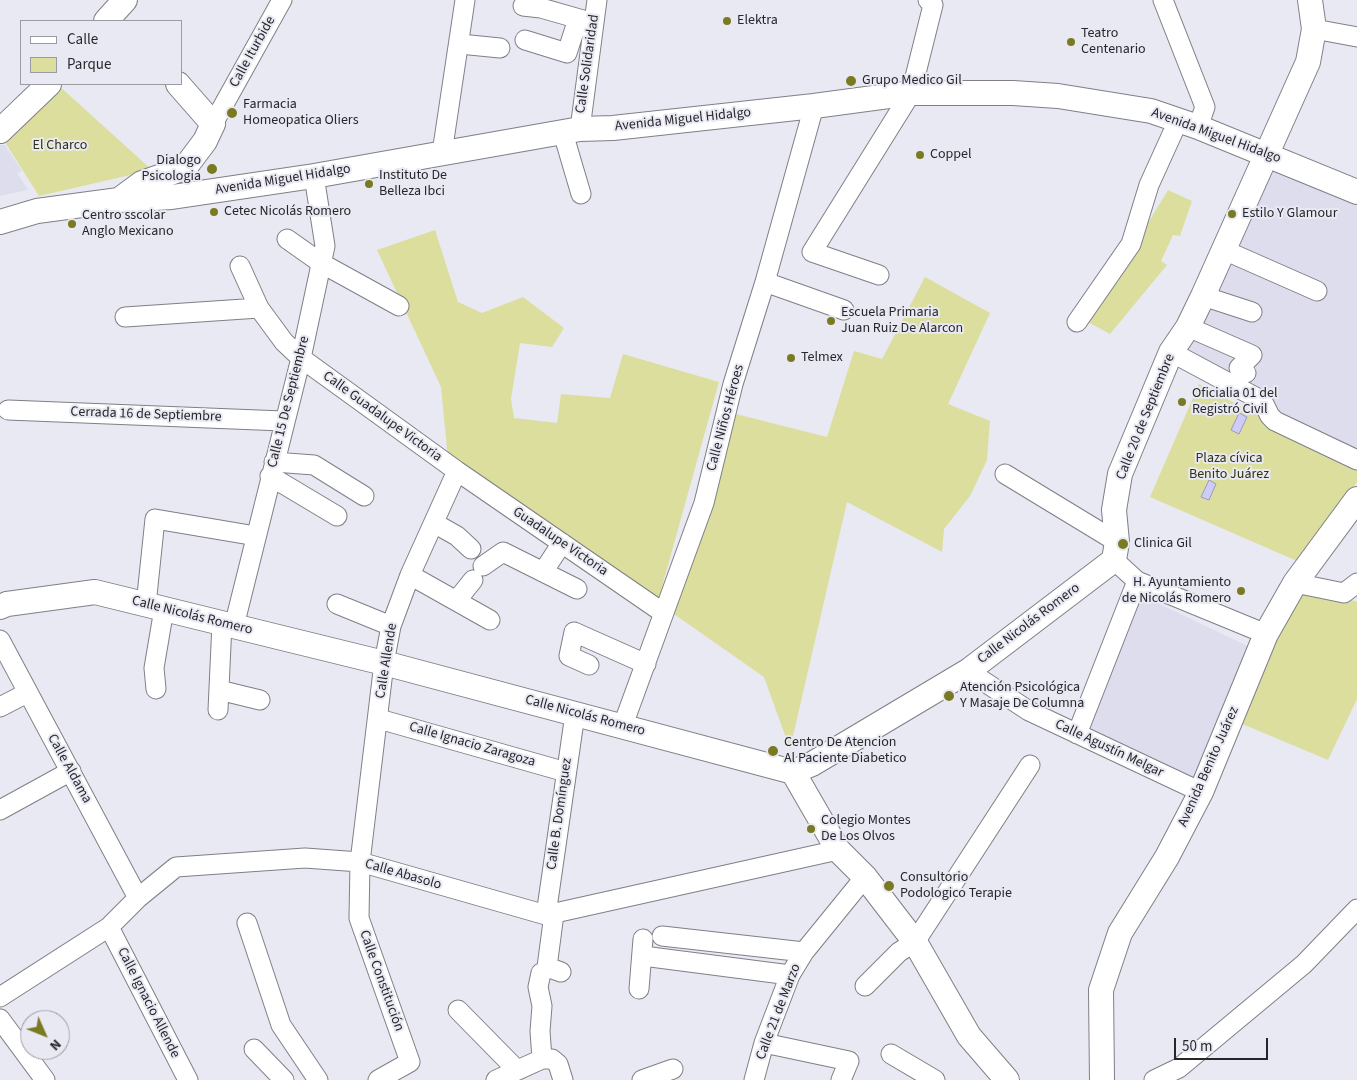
<!DOCTYPE html>
<html>
<head>
<meta charset="utf-8">
<style>
  body { margin:0 }
  #map { position:relative; width:1357px; height:1080px; overflow:hidden; background:#e9e9f3; font-family:"Source Sans 3",sans-serif }
  canvas { display:block }
  .legend { position:absolute; left:20px; top:20px; width:162px; height:65px; box-sizing:border-box; background:#e9e9f3; border:1px solid #9b9ba3; margin:0; padding:6px 9px; list-style:none; font-size:15px; color:#27272b }
  .legend li { display:flex; align-items:center; gap:10px; height:25px }
  .legend b { width:25px; border:1px solid #9b9ba3 }
  .north { position:absolute; left:20px; top:1010px; width:50px; height:50px; box-sizing:border-box; background:#e9e9f3; border:1px solid #9b9ba3; border-radius:50%; rotate:134deg; font-size:14px; font-weight:700; line-height:20px; text-align:center; color:#27272b }
  .north::after { content:''; display:block; margin:auto; width:18px; height:22px; background:#797a21; clip-path:polygon(50% 0,100% 100%,50% 72%,0 100%) }
  .scale { position:absolute; left:1174px; top:1038px; width:94px; height:22px; box-sizing:border-box; border:2px solid #27272b; border-top:0; padding-left:6px; font-size:15px; line-height:18px; white-space:nowrap; color:#27272b; -webkit-text-stroke:4px #e9e9f3; paint-order:stroke }
</style>
</head>
<body>
<div id="map">
<canvas width="1357" height="1080"></canvas>
<ul class="legend">
<li><b style="height:6px;background:#fff"></b>Calle</li>
<li><b style="height:14px;background:#dcde9e"></b>Parque</li>
</ul>
<div class="north">N</div>
<div class="scale">50 m</div>
</div>
<script>
const ctx = document.querySelector('canvas').getContext('2d');
ctx.lineJoin = 'round';
function fill(path, color) { ctx.fillStyle = color; ctx.fill(path, 'evenodd'); }
const poly = rows => new Path2D(rows.map(r => 'M' + r).join(''));
function trace(path, color, width, dash) { ctx.strokeStyle = color; ctx.lineWidth = width; ctx.lineCap = dash ? 'butt' : 'round'; ctx.setLineDash(dash || []); ctx.stroke(path); }
function drawText(font, color, halo, rows, align = 'center') {
  ctx.font = font + ' "Source Sans 3",sans-serif'; ctx.lineWidth = 4; ctx.setLineDash([]); ctx.textBaseline = 'middle'; ctx.strokeStyle = halo; ctx.fillStyle = color; for (const [text, x, y, turn = 0] of rows) {
    ctx.save(); ctx.translate(x, y); ctx.rotate((+turn || 0) * Math.PI / 180); ctx.textAlign = isNaN(turn) ? turn : align; if (halo) ctx.strokeText(text, 0, 0); ctx.fillText(text, 0, 0); ctx.restore();
  }
}
fill(poly([
  [0,145,5,145,22,171,17,173,28,190,0,196],
  [1267,156,1357,193,1357,456,1272,419,1171,352],
  [1136,593,1250,647,1195,786,1080,733]
]), '#dde');
fill(poly([
  [57,84,152,170,39,196,3,139],
  [1168,190,1192,201,1180,236,1173,235,1161,261,1167,265,1110,334,1088,322],
  [435,230,458,302,482,313,523,297,564,328,552,347,520,343,511,399,514,418,557,423,561,394,610,398,623,354,719,382,658,601,448,459,441,387,377,250],
  [925,277,990,313,948,404,990,421,987,460,970,496,944,529,942,552,847,502,790,749,764,677,671,612,732,413,827,437,854,351,882,359],
  [1199,384,1276,425,1357,461,1357,482,1297,561,1150,497],
  [1322,590,1357,602,1357,699,1328,760,1240,723,1278,630,1302,594]
]), '#dcde9e');
const water = poly([
  [1239,413,1247,417,1239,434,1231,430,1239,413],
  [1209,480,1216,484,1209,500,1201,497,1209,480]
]);
fill(water, '#ceccf9');
trace(water, '#9c9abb', 1);
const minor = poly([
  [1163,0,1205,107,1198,127],
  [523,6,541,8,590,22],
  [1314,29,1357,37],
  [525,40,567,53,578,19],
  [460,44,500,48],
  [213,124,282,0],
  [580,129,597,0],
  [563,133,581,194],
  [442,153,465,0],
  [287,239,321,263,399,306],
  [1224,250,1317,291],
  [240,266,259,308,284,342,301,358,457,471,662,612],
  [879,275,812,252,911,93,933,5,928,0],
  [765,282,844,310],
  [1203,296,1252,312],
  [125,317,259,308],
  [1077,322,1131,244,1149,185,1178,121],
  [1188,327,1252,355,1239,368,1246,373],
  [1171,352,1257,398,1264,404,1270,416,1275,421,1357,460],
  [8,410,283,421],
  [274,462,314,465,364,496],
  [1005,474,1117,542],
  [270,476,337,516],
  [434,523,457,536,471,549],
  [1114,560,1137,581,1266,634],
  [483,566,503,552,577,589],
  [543,572,562,543],
  [410,575,490,620],
  [1295,583,1344,593,1357,583],
  [457,600,473,580],
  [337,604,391,626],
  [146,605,155,519,256,536],
  [234,626,301,358,325,246,314,176],
  [0,640,138,898],
  [589,665,569,656,574,632,646,664],
  [968,671,1029,711,1201,792],
  [156,689,154,668,164,609],
  [219,690,260,700],
  [0,707,27,693],
  [218,710,222,623],
  [379,719,566,772],
  [623,725,704,503,733,384,765,282,814,106],
  [1077,734,1137,581],
  [0,810,71,771],
  [554,914,547,967,561,972],
  [546,915,575,714],
  [247,923,281,1025,318,1080],
  [109,927,188,1080],
  [662,936,804,952],
  [643,956,790,975],
  [541,973,538,987,542,1006,540,1031,542,1059],
  [865,986,899,952,915,942,1030,765],
  [639,989,643,939],
  [0,997,109,927,138,898,176,867,305,858,360,862,546,915,838,850],
  [458,1010,517,1070],
  [0,1019,45,1080],
  [764,1043,849,1061,841,1080],
  [254,1049,284,1080],
  [891,1054,935,1080],
  [378,1080,410,1062,359,918,360,862,384,663,391,626,410,575,457,471],
  [496,1080,542,1059,552,1059,558,1064,563,1080],
  [642,1080,673,1069],
  [754,1080,764,1043,790,975,804,952,865,877],
  [1154,1080,1179,1068,1304,964,1357,909]
]);
const major = poly([
  [106,21,125,0],
  [0,131,49,84],
  [119,200,142,183,179,170,187,165,205,141,213,124,178,84],
  [0,222,37,211,119,200,172,197,314,176,580,129,613,128,814,106,911,93,1013,93,1058,96,1151,111,1198,127,1357,192],
  [0,607,7,604,95,592,384,663,793,772,812,764,968,671,1114,560,1117,542,1114,510,1120,474,1171,352,1188,327,1203,296,1308,62,1314,29,1310,0],
  [793,772,838,850,865,877,915,942,969,1036,1007,1080],
  [1102,1080,1101,990,1120,933,1167,857,1201,792,1266,634,1295,583,1357,499]
]);
trace(minor, '#7f7f87', 21);
trace(major, '#7f7f87', 26);
trace(minor, '#fff', 19);
trace(major, '#fff', 24);
for (const [x, y, r, color] of [
  [727,21,5,"#797a21"],
  [1071,42,5,"#797a21"],
  [851,81,6,"#797a21"],
  [232,113,6,"#797a21"],
  [920,155,5,"#797a21"],
  [212,169,6,"#797a21"],
  [369,184,5,"#797a21"],
  [214,212,5,"#797a21"],
  [1232,214,5,"#797a21"],
  [72,224,5,"#797a21"],
  [831,321,5,"#797a21"],
  [791,358,5,"#797a21"],
  [1182,402,5,"#797a21"],
  [1123,544,6,"#797a21"],
  [1241,591,5,"#797a21"],
  [949,696,6,"#797a21"],
  [773,751,6,"#797a21"],
  [811,829,5,"#797a21"],
  [889,886,6,"#797a21"]
]) { const dot = new Path2D(); dot.arc(x, y, r, 0, 2 * Math.PI); ctx.fillStyle = color; ctx.fill(dot); trace(dot, '#e9e9f3', 2); }
drawText('14px', '#27272b', '#e9e9f3', [
  ["Elektra",737,21],
  ["Teatro",1081,34],
  ["Centenario",1081,50],
  ["Grupo Medico Gil",862,81],
  ["Farmacia",243,105],
  ["Homeopatica Oliers",243,121],
  ["Coppel",930,155],
  ["Dialogo",201,161,"right"],
  ["Psicologia",201,177,"right"],
  ["Instituto De",379,176],
  ["Belleza Ibci",379,192],
  ["Cetec Nicolás Romero",224,212],
  ["Estilo Y Glamour",1242,214],
  ["Centro sscolar",82,216],
  ["Anglo Mexicano",82,232],
  ["Escuela Primaria",841,313],
  ["Juan Ruiz De Alarcon",841,329],
  ["Telmex",801,358],
  ["Oficialia 01 del",1192,394],
  ["Registró Civil",1192,410],
  ["Clinica Gil",1134,544],
  ["H. Ayuntamiento",1231,583,"right"],
  ["de Nicolás Romero",1231,599,"right"],
  ["Atención Psicológica",960,688],
  ["Y Masaje De Columna",960,704],
  ["Centro De Atencion",784,743],
  ["Al Paciente Diabetico",784,759],
  ["Colegio Montes",821,821],
  ["De Los Olvos",821,837],
  ["Consultorio",900,878],
  ["Podologico Terapie",900,894]
], 'left');
drawText('14px', '#27272b', '#e9e9f3', [
  ["Calle Iturbide",253,52,-61],
  ["Calle Solidaridad",588,64,-82],
  ["Avenida Miguel Hidalgo",683,120,-6],
  ["Avenida Miguel Hidalgo",1216,136,20],
  ["Avenida Miguel Hidalgo",283,180,-9],
  ["Calle 15 De Septiembre",289,402,-76],
  ["Cerrada 16 de Septiembre",146,415,2],
  ["Calle Guadalupe Victoria",382,417,36],
  ["Calle 20 de Septiembre",1146,417,-68],
  ["Calle Niños Héroes",726,418,-75],
  ["Guadalupe Victoria",560,542,34],
  ["Calle Nicolás Romero",192,616,14],
  ["Calle Nicolás Romero",1029,624,-37],
  ["Calle Allende",387,661,-81],
  ["Calle Nicolás Romero",585,716,15],
  ["Calle Ignacio Zaragoza",472,745,16],
  ["Calle Agustín Melgar",1109,749,25],
  ["Avenida Benito Juárez",1209,767,-66],
  ["Calle Aldama",69,769,61],
  ["Calle B. Domínguez",560,814,-82],
  ["Calle Abasolo",403,875,16],
  ["Calle Constitución",381,981,70],
  ["Calle Ignacio Allende",148,1003,63],
  ["Calle 21 de Marzo",779,1012,-69]
]);
drawText('14px', '#31320e', '#e9e9f3', [
  ["El Charco",60,146],
  ["Plaza cívica",1229,459],
  ["Benito Juárez",1229,475]
]);
</script>
</body>
</html>
